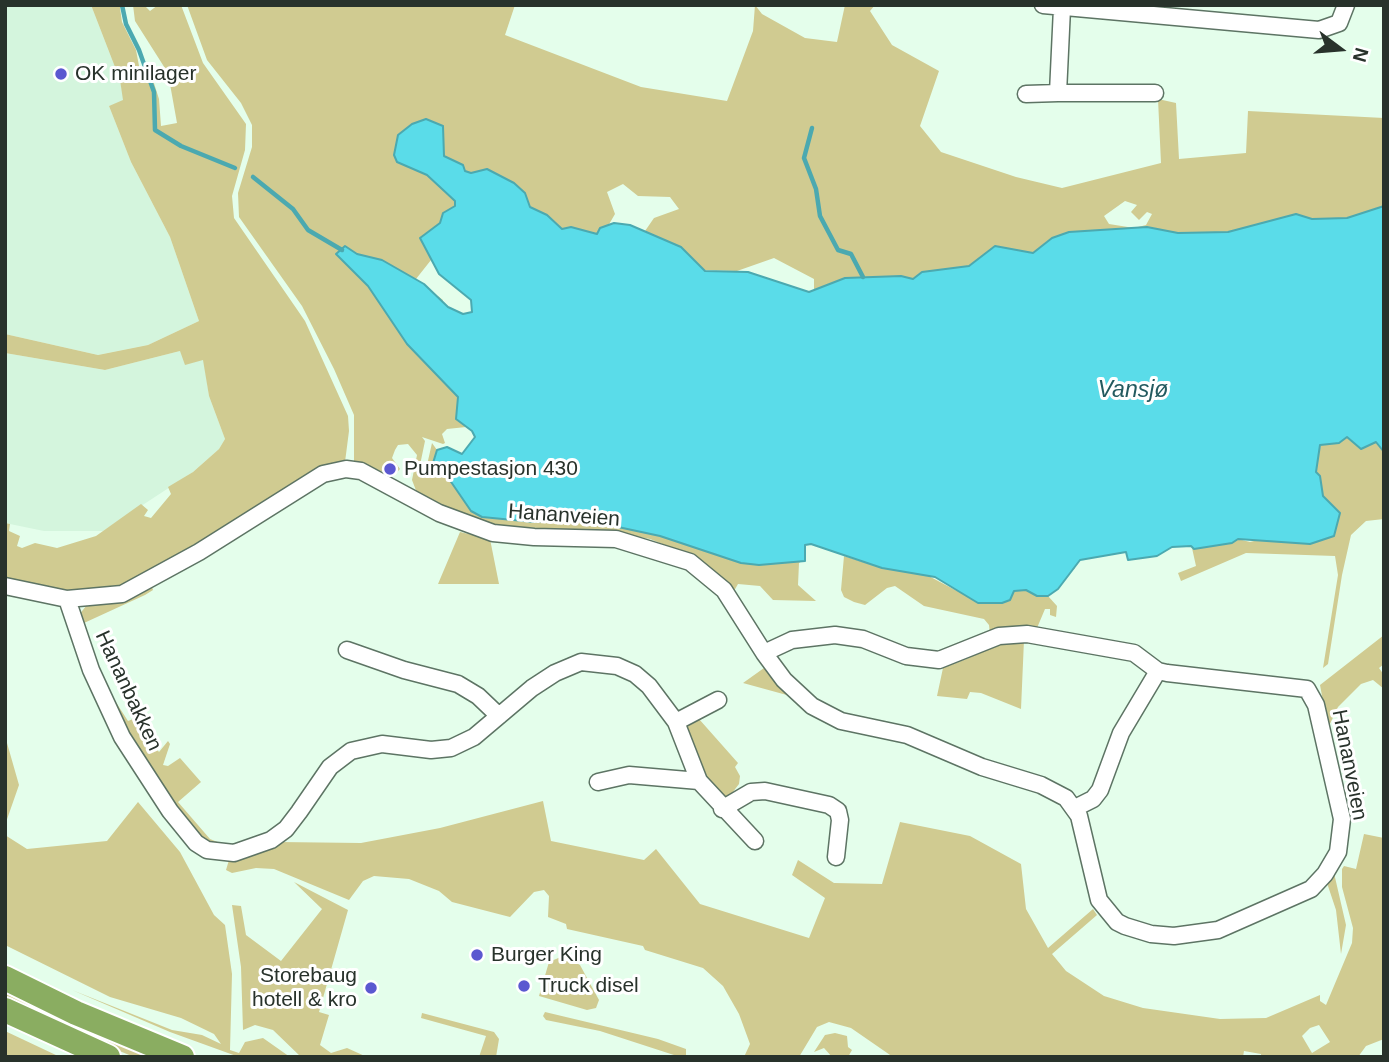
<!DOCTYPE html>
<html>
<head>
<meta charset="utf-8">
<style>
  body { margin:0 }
  #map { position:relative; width:1389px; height:1062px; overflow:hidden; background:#e4feeb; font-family:Helvetica,sans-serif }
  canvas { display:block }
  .frame { position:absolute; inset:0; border:7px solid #28322b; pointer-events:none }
  .north { position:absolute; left:1305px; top:14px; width:70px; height:70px; -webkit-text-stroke:5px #fff; paint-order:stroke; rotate:106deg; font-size:19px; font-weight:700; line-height:28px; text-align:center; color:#28322b }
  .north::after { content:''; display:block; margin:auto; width:24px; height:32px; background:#28322b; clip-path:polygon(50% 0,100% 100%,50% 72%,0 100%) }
</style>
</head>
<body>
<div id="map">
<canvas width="1389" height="1062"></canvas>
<div class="frame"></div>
<div class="north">N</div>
</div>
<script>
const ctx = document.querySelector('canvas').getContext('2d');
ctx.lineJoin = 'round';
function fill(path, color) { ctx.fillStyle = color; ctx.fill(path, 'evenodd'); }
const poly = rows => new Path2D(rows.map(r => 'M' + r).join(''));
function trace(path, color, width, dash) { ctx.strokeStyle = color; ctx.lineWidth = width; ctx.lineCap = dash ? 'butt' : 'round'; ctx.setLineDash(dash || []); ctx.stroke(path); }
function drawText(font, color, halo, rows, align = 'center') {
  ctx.font = font + ' Helvetica,sans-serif'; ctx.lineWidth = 6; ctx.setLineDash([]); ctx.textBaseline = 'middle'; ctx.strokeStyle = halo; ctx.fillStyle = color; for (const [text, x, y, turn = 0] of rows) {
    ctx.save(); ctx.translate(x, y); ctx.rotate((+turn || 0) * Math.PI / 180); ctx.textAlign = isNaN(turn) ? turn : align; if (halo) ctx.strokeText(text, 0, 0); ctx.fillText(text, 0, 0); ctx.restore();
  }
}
fill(poly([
  [5,5,91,5,120,80,124,101,109,106,131,162,170,237,199,321,148,345,98,355,5,334],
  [180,351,204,360,209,396,225,439,219,449,193,472,103,531,44,531,5,523,5,353,105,370]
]), '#d4f5dd');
fill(poly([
  [91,5,123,5,120,8,122,22,136,50,140,71,152,77,159,99,161,126,177,123,168,73,135,21,133,5,144,5,150,11,158,5,181,5,203,63,246,124,245,150,232,196,234,218,305,321,348,416,349,431,345,462,141,579,119,587,65,592,5,578,5,523,10,524,9,531,20,536,17,546,22,548,35,543,57,548,96,536,141,504,148,510,144,516,151,518,171,494,168,487,193,472,219,449,225,439,209,396,203,360,185,365,180,351,105,370,5,353,5,334,98,355,148,345,199,321,170,237,131,162,109,106,123,100,120,80],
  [187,5,515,5,505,35,641,87,727,101,753,31,755,5,762,14,805,38,837,42,845,5,875,5,870,11,892,45,939,71,920,126,941,152,1016,177,1062,188,1161,163,1158,99,1176,103,1179,159,1246,153,1248,111,1384,118,1384,206,1347,218,1312,219,1296,214,1228,232,1178,233,1147,227,1095,233,1071,231,1050,239,1033,253,995,246,969,266,922,272,915,279,901,276,814,291,814,279,774,258,737,271,702,270,681,247,645,231,654,218,679,209,670,197,638,196,623,184,607,192,615,214,608,226,600,228,597,234,567,227,562,230,547,215,530,207,471,300,439,274,431,260,416,279,443,300,429,364,439,375,454,373,474,433,466,427,447,429,442,434,445,443,443,444,422,437,425,441,420,465,427,465,432,443,437,450,447,447,462,454,486,518,546,521,576,518,805,559,799,563,798,585,816,601,773,600,760,586,738,584,734,591,700,559,650,539,609,531,494,526,470,520,417,493,412,480,417,455,408,444,398,445,395,450,392,458,400,469,394,475,354,463,354,415,334,369,302,306,239,217,238,193,252,147,252,125,241,103,207,60],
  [1125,201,1137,205,1131,212,1139,220,1147,212,1152,214,1146,225,1134,228,1109,224,1104,216],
  [1347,437,1361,449,1376,442,1384,452,1384,519,1366,521,1351,535,1342,575,1328,664,1323,668,1338,575,1335,556,1246,553,1181,581,1178,573,1196,566,1192,548,1232,543,1238,539,1250,542,1338,520,1340,512,1323,496,1315,470,1321,444,1339,443],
  [460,532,490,539,499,584,438,584],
  [844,556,882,568,923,573,957,591,1026,590,1042,597,1073,563,1075,568,1048,596,1057,606,1056,617,1050,615,1050,609,1045,609,1037,628,990,634,989,625,984,619,924,606,895,586,887,588,865,605,854,602,844,597,841,590],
  [152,587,153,590,145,595,84,623,85,631,79,615,86,606,117,601],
  [1384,635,1384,664,1379,668,1384,675,1384,689,1373,680,1361,684,1338,707,1328,728,1320,685],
  [1024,640,1021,709,981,693,970,692,967,699,937,696,943,668,969,658,993,643],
  [764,668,767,669,794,697,743,683],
  [108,690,128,721,133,719,131,711,144,720,146,734,159,752,168,741,170,744,163,765,168,766,180,758,201,782,178,802,210,839,225,845,207,844,192,828,124,726],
  [699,719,738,763,735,767,740,776,739,784,729,797,722,798,711,790,685,732,688,725],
  [5,736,19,785,5,825],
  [543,801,551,841,644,860,656,849,700,904,809,938,825,898,792,875,798,860,834,883,882,884,900,822,970,836,1021,864,1026,909,1048,948,1093,909,1097,915,1052,954,1066,971,1104,996,1143,1008,1220,1019,1266,1018,1320,995,1320,1001,1326,1005,1352,943,1353,928,1342,887,1342,869,1344,866,1356,869,1364,834,1384,838,1384,1039,1366,1046,1358,1057,1261,1057,1261,1054,1244,1051,1243,1057,893,1057,851,1028,829,1022,817,1027,799,1057,744,1057,750,1044,739,1014,723,986,703,968,645,950,643,946,567,929,566,924,548,917,549,896,544,890,534,892,510,917,452,902,439,891,409,879,374,876,363,881,349,900,274,869,256,868,232,873,226,870,229,860,279,842,361,843,440,828],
  [1319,1025,1330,1042,1312,1053,1302,1036,1310,1028],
  [138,802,180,852,214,915,225,925,232,974,230,1050,239,1053,245,1042,263,1038,290,1057,239,1057,170,1032,72,990,172,1030,202,1035,221,1044,214,1034,181,1018,110,997,5,945,5,835,27,849,107,841],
  [1334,873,1346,925,1341,954,1336,910,1327,883],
  [294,882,348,910,319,1012,329,1015,320,1045,331,1053,347,1048,367,1057,301,1057,273,1030,255,1025,243,1030,241,967,232,905,241,906,246,935,281,961,322,909],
  [563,956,580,965,599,1000,596,1008,587,1010,539,996,549,962],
  [5,991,155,1057,134,1057,98,1042,5,999],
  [545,1012,658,1039,686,1049,686,1056,677,1056,600,1031,546,1020,543,1016],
  [422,1013,494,1032,499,1039,496,1057,479,1057,486,1036,421,1018],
  [5,1031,58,1056,60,1057,5,1057],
  [835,1033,847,1036,848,1047,852,1050,848,1057,832,1057,824,1048,814,1052,825,1035]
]), '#d0cb91');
const water = poly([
  [426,119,443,126,444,156,463,165,465,171,471,173,487,169,514,183,525,193,530,207,547,215,562,229,571,227,597,234,600,228,614,223,630,225,681,247,705,271,748,272,809,292,845,278,901,276,913,279,922,272,969,266,995,246,1033,253,1052,238,1069,232,1147,227,1178,233,1228,232,1296,214,1312,219,1347,218,1384,206,1384,452,1376,442,1361,449,1347,437,1339,443,1320,445,1316,472,1320,476,1323,496,1340,513,1334,536,1310,544,1238,539,1232,543,1194,549,1191,546,1172,547,1157,556,1128,560,1126,552,1080,560,1058,589,1048,596,1037,596,1026,590,1014,591,1010,600,1002,603,978,603,935,577,882,568,811,544,805,545,805,561,759,565,741,563,660,536,576,518,534,522,482,517,471,511,447,476,433,463,437,450,447,447,462,454,475,437,472,431,456,419,458,397,407,344,368,286,336,254,345,246,357,254,382,260,424,284,448,307,463,314,472,312,471,300,439,274,420,238,440,223,443,213,455,206,455,201,427,175,397,162,394,155,398,135,412,124,426,119]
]);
fill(water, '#5adce9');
trace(water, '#4ba9b0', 2);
trace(poly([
  [122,5,126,24,139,50,154,92,155,130,181,146,235,168],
  [812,128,804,158,816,189,820,216,838,250,851,254,863,277],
  [253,177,293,209,308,230,342,250]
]), '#4ba9b0', 4.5);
const minor = poly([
  [1043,5,1319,30,1339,23,1346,5],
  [1058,93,1155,93],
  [1026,94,1058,93,1062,8],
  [5,586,67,599,122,594,199,552,323,474,346,469,361,471,439,513,493,533,534,537,616,539,690,562,724,590,764,653,784,680,812,706,841,721,907,735,982,767,1041,785,1066,798,1079,816,1099,900,1117,922,1125,926,1151,934,1174,936,1218,930,1311,889,1325,874,1338,852,1342,819,1316,705,1307,689,1167,673,1158,671,1134,653,1027,634,999,636,939,660,906,656,863,639,835,635,792,640,764,653],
  [67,599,91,670,122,737,170,811,196,843,207,850,234,853,271,840,286,829,299,812,330,767,351,751,382,744,431,750,451,748,474,737,532,688,555,673,581,662,617,666,635,674,649,686,676,722,699,781,755,841],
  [347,650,404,670,458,684,478,696,499,716],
  [676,722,718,700],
  [598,782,629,775,699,781],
  [1075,808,1093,799,1100,790,1121,733,1158,671],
  [722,809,751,792,765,791,829,805,838,811,840,820,836,857]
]);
const highway = poly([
  [5,978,76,1013,182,1057],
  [5,1010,108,1057]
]);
trace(minor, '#5d7464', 19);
trace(highway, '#fff', 28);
trace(minor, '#fff', 16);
trace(highway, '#8aad61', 24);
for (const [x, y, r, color] of [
  [61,74,7,"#5b58d0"],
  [390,469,7,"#5b58d0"],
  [477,955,7,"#5b58d0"],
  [524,986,7,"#5b58d0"],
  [371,988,7,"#5b58d0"]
]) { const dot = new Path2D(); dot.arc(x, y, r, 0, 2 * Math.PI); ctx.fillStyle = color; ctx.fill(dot); trace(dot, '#fff', 2.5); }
drawText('21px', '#28322b', '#fff', [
  ["OK minilager",75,74],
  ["Pumpestasjon 430",404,469],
  ["Burger King",491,955],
  ["Storebaug",357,976,"right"],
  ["hotell & kro",357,1000,"right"],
  ["Truck disel",538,986]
], 'left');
drawText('21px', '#28322b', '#fff', [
  ["Hananveien",564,516,4],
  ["Hananbakken",128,691,65],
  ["Hananveien",1349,765,79]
]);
drawText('italic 23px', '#235a5f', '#fff', [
  ["Vansjø",1133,391]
]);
</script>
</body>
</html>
